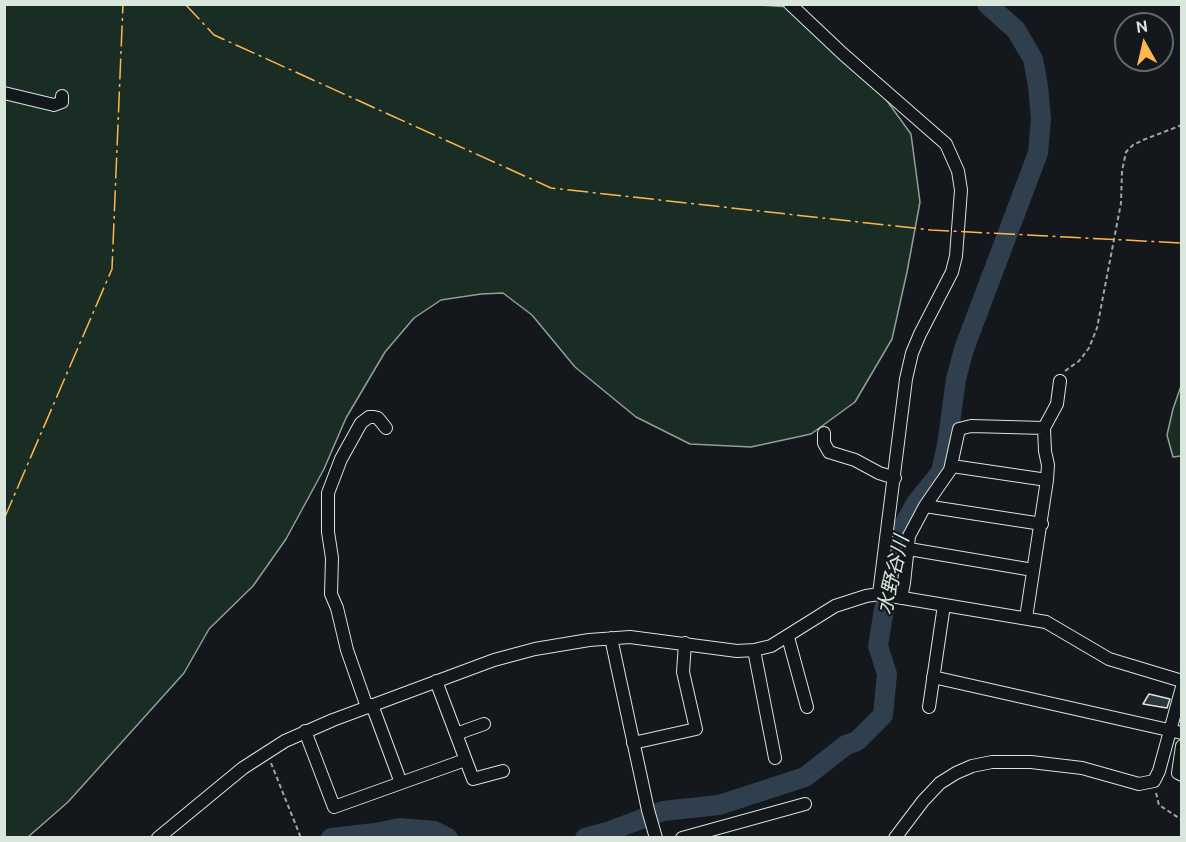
<!DOCTYPE html>
<html>
<head>
<meta charset="utf-8">
<style>
  body { margin:0 }
  #map { position:relative; width:1186px; height:842px; overflow:hidden; background:#14181c; font-family:Ubuntu,sans-serif }
  canvas { display:block }
  .frame { position:absolute; inset:0; border:6px solid #d8e6dc; pointer-events:none }
  .north { position:absolute; left:1114px; top:12px; width:60px; height:60px; box-sizing:border-box; background:#14181c; border:2px solid #626a69; border-radius:50%; rotate:352deg; font-size:16px; font-weight:700; line-height:24px; text-align:center; color:#d8e6dc }
  .north::after { content:''; display:block; margin:auto; width:21px; height:27px; background:#ffb74d; clip-path:polygon(50% 0,100% 100%,50% 72%,0 100%) }
</style>
</head>
<body>
<div id="map">
<canvas width="1186" height="842"></canvas>
<div class="frame"></div>
<div class="north">N</div>
</div>
<script>
const ctx = document.querySelector('canvas').getContext('2d');
ctx.lineJoin = 'round';
function fill(path, color) { ctx.fillStyle = color; ctx.fill(path, 'evenodd'); }
const poly = rows => new Path2D(rows.map(r => 'M' + r).join(''));
function trace(path, color, width, dash) { ctx.strokeStyle = color; ctx.lineWidth = width; ctx.lineCap = dash ? 'butt' : 'round'; ctx.setLineDash(dash || []); ctx.stroke(path); }
function drawText(font, color, halo, rows, align = 'center') {
  ctx.font = font + ' Ubuntu,"Noto Sans JP",sans-serif'; ctx.lineWidth = 4.5; ctx.setLineDash([]); ctx.textBaseline = 'middle'; ctx.strokeStyle = halo; ctx.fillStyle = color; for (const [text, x, y, turn = 0] of rows) {
    ctx.save(); ctx.translate(x, y); ctx.rotate((+turn || 0) * Math.PI / 180); ctx.textAlign = isNaN(turn) ? turn : align; if (halo) ctx.strokeText(text, 0, 0); ctx.fillText(text, 0, 0); ctx.restore();
  }
}
const green = poly([
  [5,5,759,5,790,7,874,83,911,134,920,202,907,272,892,339,855,402,811,434,751,447,690,444,636,417,575,367,532,315,503,293,481,294,441,300,414,318,385,352,346,418,324,469,286,539,253,586,209,629,184,673,68,802,28,837,5,838,5,5],
  [1181,386,1181,456,1173,457,1167,435,1173,409,1181,386]
]);
fill(green, '#1a2d24');
trace(green, '#939e99', 1.5);
trace(poly([
  [331,838,375,833,400,828,434,831,448,838],
  [585,838,607,832,663,811,719,805,805,777,846,745,857,741,883,715,887,674,878,646,884,609,893,579,899,534,916,503,941,472,947,445,956,379,964,349,1038,153,1041,119,1038,86,1033,59,1016,30,987,4]
]), '#2f3f4d', 20);
const building = poly([
  [1149,694,1170,699,1167,708,1143,704,1149,694]
]);
fill(building, '#2c363c');
trace(building, '#d8e6dc', 1.5);
const minor = poly([
  [790,4,843,54,946,144,958,171,961,190,956,256,952,272,920,334,912,353,906,379,879,594],
  [4,93,54,105,62,102,62,96],
  [824,433,824,443,829,452,855,460,879,473,895,478],
  [952,466,1047,480],
  [925,506,1042,524],
  [909,549,1033,570],
  [901,598,904,583,909,536,925,506,950,470,959,429,971,426,1044,428],
  [1026,618,1047,480,1048,465,1045,451,1044,428,1057,404,1060,381],
  [788,637,807,707],
  [611,638,648,810,656,838],
  [754,650,775,758],
  [933,677,1182,733],
  [436,681,473,779,503,771],
  [372,705,401,783],
  [367,707,347,650,337,608,331,594,332,558,328,532,328,493,341,459,361,423,369,417,374,417,378,418,386,428],
  [929,707,944,605],
  [305,731,334,807,465,760],
  [456,734,484,724],
  [633,743,696,729,683,672,685,643],
  [1182,746,1178,773,1182,775],
  [158,838,243,768,285,741,333,720,494,660,535,649,589,640,630,637,737,651,754,650,771,646,835,606,866,596,879,594,1046,622,1109,659,1182,681],
  [682,838,805,804],
  [895,838,923,801,940,783,956,773,972,766,992,762,1031,762,1082,768,1139,784,1154,781,1159,771,1182,687]
]);
trace(minor, '#d8e6dc', 14);
trace(poly([
  [1065,371,1079,361,1089,348,1097,328,1121,203,1122,171,1126,152,1133,145,1143,140,1182,125],
  [271,763,301,838],
  [1156,793,1159,805,1182,820]
]), '#9da8a2', 2, [4.5, 3]);
trace(minor, '#14181c', 12);
trace(poly([
  [185,4,214,35,551,188,931,230,1182,243],
  [4,519,112,269,123,4]
]), '#ffb74d', 1.5, [21, 4.5, 3, 4.5]);
drawText('italic 20px', '#d8e6dc', '#14181c', [
  ["水野谷川",893,575,-77]
]);
</script>
</body>
</html>
